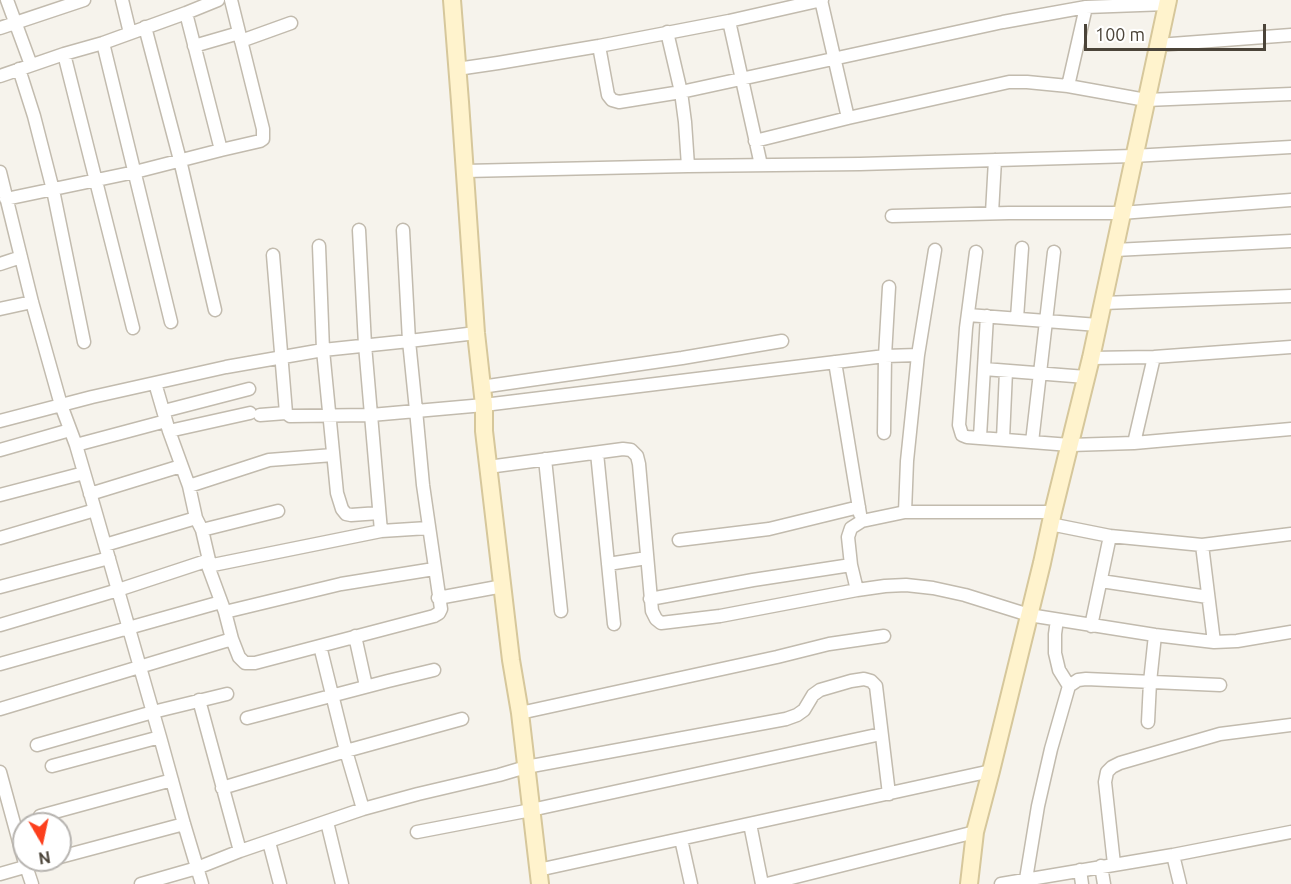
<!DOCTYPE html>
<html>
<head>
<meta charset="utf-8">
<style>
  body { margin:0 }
  #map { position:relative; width:1291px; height:884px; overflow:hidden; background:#f6f3ec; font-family:Ubuntu,sans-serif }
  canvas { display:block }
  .north { position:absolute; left:12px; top:812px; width:60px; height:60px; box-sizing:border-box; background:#fff; border:2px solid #b7b4b0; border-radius:50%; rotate:171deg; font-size:16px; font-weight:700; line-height:24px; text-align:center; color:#4b4439 }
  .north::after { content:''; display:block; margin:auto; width:21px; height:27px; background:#fc3f1d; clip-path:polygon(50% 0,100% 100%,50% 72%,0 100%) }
  .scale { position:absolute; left:1084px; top:24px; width:182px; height:27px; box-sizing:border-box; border:3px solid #4b4439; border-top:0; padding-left:8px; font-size:18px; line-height:21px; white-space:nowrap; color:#4b4439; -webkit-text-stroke:4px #fff; paint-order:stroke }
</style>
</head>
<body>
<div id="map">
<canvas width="1291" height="884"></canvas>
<div class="north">N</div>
<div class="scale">100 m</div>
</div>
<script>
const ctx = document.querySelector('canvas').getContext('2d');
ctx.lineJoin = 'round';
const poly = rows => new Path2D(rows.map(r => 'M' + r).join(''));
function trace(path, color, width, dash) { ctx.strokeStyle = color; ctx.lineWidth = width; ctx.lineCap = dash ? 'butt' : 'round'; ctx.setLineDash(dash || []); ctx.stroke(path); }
const street = poly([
  [7,0,31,65],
  [122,0,130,33],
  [821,0,848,118],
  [186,13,221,150],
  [729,21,761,165],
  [145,27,180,160,215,310],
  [0,28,84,0],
  [667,32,681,92,685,122,688,166],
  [241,41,291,23],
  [103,43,171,322],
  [1158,45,1291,35],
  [194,46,239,33],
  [599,46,608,95,612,100,619,102,681,92,1003,22,1086,7,1167,4],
  [64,54,133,328],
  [19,69,34,116,53,190,84,342],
  [457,69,498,63,599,46,729,21,822,0],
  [0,76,64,54,103,43,186,13,218,0],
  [1068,86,1086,7],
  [755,141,848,118,1009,82,1027,82,1068,86,1146,100,1291,94],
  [465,171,688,166,860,164,1133,156,1291,147],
  [0,172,32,302,61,405,76,445,95,510,160,737,184,824,202,884],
  [6,199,135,172,221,150,260,141,263,139,263,129,231,0],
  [992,213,995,160],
  [892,216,1009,213,1121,213,1291,200],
  [359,230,365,345,381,531],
  [319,246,323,350,337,493,342,509,346,514,351,515,379,513],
  [1115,250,1291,241],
  [976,252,966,328,959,425,962,435,967,437,1070,445,1134,443,1291,429],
  [273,255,286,413,290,416,371,415,484,405,885,356,918,355],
  [0,264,21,257],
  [1103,303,1291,296],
  [0,309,32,302],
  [968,315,1098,325],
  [1017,318,1022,248],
  [1091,358,1154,357,1291,347],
  [835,362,860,514],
  [984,369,1086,377],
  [155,383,169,431,189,486,196,518,202,530,209,560,208,566,225,612,232,639,239,657,245,663,255,663,434,616,439,613,441,609,423,485,416,410,409,341,403,230],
  [481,387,682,358,782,341],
  [164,411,249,389],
  [260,415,286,413],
  [0,421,92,397,226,367,323,350,409,341,476,333],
  [169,431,250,413],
  [884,433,885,356,889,287],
  [980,437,987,316],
  [1003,439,1006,371],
  [1032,442,1054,252],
  [1134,443,1154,357],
  [76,445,166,421],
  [0,450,70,430],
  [597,453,614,624],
  [545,459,561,611],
  [488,467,623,449,631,450,637,456,639,464,652,611,656,619,661,623,720,616,857,590,885,586,906,585,933,588,965,595,1029,615,1155,635,1214,642,1237,641,1291,632],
  [189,486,269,460,333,455],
  [90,494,181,466],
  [0,495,84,473],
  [905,512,907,461,918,355,935,250],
  [1050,524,1110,536,1202,545,1291,534],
  [202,530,278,511],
  [0,538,95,510],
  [679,540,769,529,859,507],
  [105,545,196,518],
  [1202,545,1214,642],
  [608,564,647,558],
  [208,566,381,531,428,528],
  [1101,581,1208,597],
  [0,587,109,558],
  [857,590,851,565,848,537,851,528,862,521,905,512,1053,512],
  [438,598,503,586],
  [650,599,753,580,851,565],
  [225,612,341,584,434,569],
  [1057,620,1055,634,1055,653,1059,670,1069,686],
  [0,625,118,590,209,560],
  [1091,626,1110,536],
  [355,636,366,686],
  [320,646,346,751,363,809],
  [0,664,221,602],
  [199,700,240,851],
  [0,709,232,639],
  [520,713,777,657,829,644,884,636],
  [247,718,388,681,434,670],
  [1148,722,1150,682,1155,635],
  [37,745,153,712,227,694],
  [52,766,160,737],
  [0,772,24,860],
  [222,788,346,751,462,719],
  [40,816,172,780],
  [327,822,342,884],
  [750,824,762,884],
  [417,832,531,810,881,734],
  [681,839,691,884],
  [269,842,280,884],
  [1173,855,1180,884],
  [60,857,184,824],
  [24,860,32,884],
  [1114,864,1105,782,1107,772,1112,767,1120,763,1220,734,1291,725],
  [1101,866,1104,884],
  [538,870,991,771],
  [1080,870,1082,884],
  [0,874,49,860],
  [1026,879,1038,806,1051,749,1069,686,1078,680,1086,679,1220,685],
  [141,884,197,868,240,851,363,809,418,794,499,775,526,767,786,719,797,715,804,710,813,695,820,690,851,681,864,679,871,681,876,686,889,794],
  [767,884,975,832],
  [1001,884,1173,855,1291,832]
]);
const secondary = poly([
  [452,0,460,102,476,333,484,405,484,431,511,660,520,713,540,884],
  [969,884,975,832,991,771,1042,563,1053,512,1091,358,1168,0]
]);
trace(street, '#c2bbae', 15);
trace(secondary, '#d6c79b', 20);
trace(street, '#fff', 12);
trace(secondary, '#fff3cd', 16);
</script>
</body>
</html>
